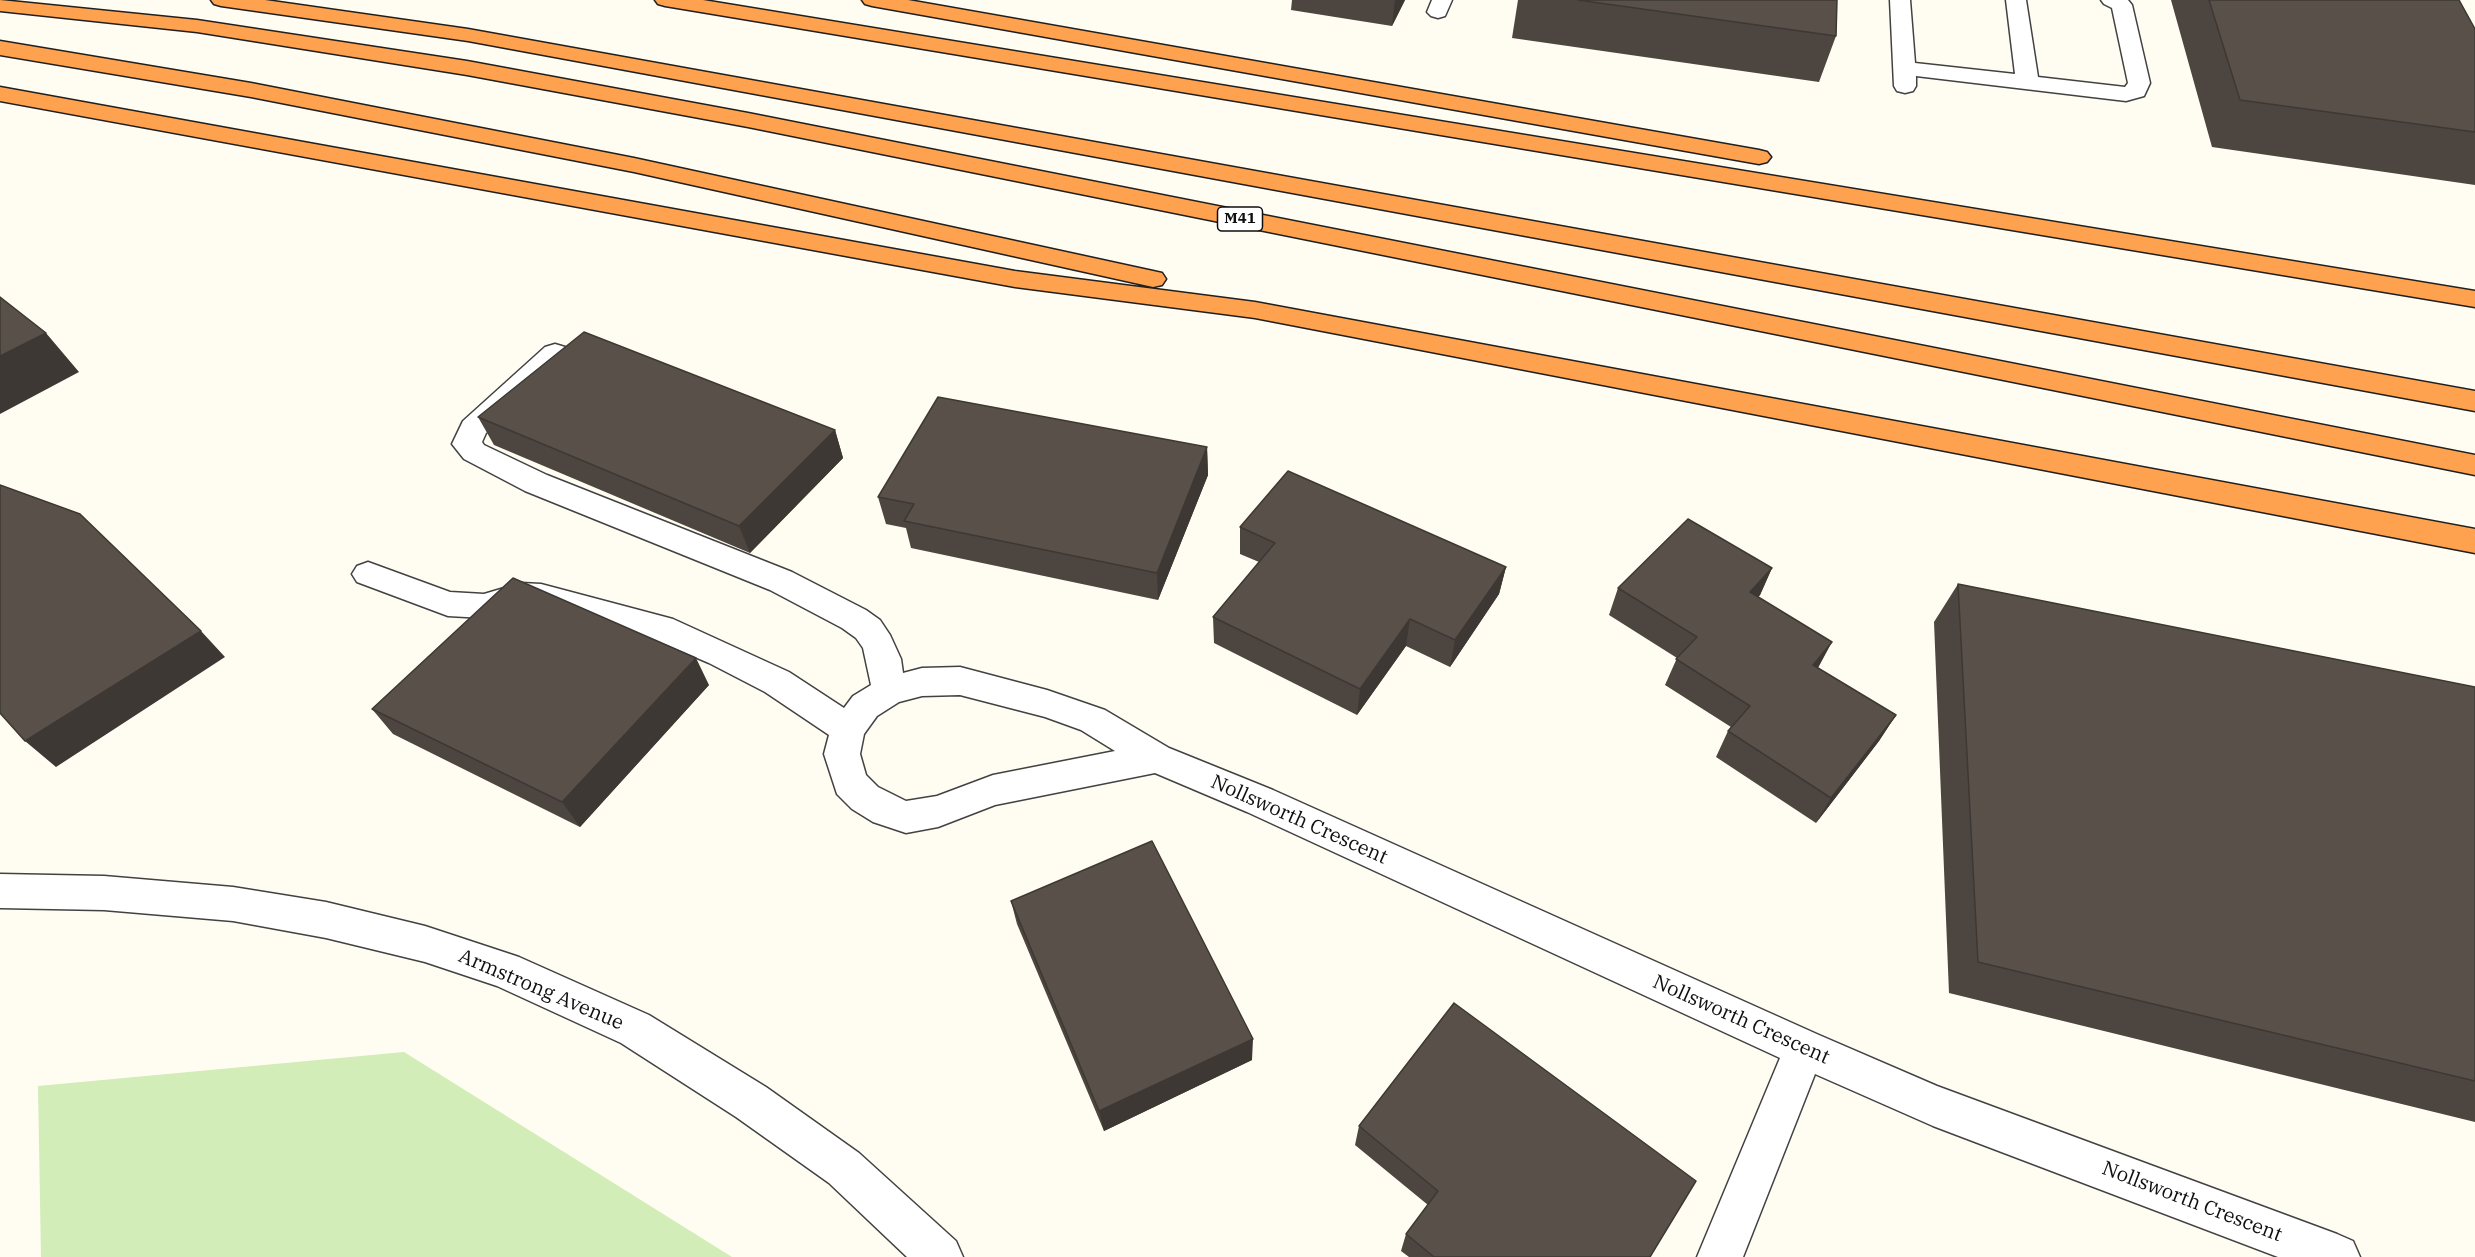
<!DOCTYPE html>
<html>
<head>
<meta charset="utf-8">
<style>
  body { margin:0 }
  canvas { display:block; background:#fffcf1 }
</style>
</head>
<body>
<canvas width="2475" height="1257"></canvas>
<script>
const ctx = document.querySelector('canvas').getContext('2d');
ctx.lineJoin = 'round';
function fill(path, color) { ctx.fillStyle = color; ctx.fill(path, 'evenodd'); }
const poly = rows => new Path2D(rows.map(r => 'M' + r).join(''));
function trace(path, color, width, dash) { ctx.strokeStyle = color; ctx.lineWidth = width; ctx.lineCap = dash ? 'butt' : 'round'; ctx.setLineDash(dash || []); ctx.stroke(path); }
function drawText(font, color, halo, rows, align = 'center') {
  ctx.font = font + ' "IBM Plex Serif",serif'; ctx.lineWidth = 6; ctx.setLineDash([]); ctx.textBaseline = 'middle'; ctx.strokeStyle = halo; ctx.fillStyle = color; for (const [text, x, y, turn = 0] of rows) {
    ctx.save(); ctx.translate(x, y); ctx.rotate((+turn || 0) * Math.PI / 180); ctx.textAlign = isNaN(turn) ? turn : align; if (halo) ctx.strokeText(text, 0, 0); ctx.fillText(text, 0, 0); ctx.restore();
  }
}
fill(poly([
  [404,1052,732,1257,41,1257,38,1086]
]), '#d2edb7');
const minor = poly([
  [1432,0,1452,0,1445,16,1438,18,1431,16,1427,12,1432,0],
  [1890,0,1910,0,1915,63,2015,74,2006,0,2026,0,2038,77,2125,87,2128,83,2112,8,2104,4,2101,0,2128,0,2132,5,2150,83,2144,96,2126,101,1916,76,1916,86,1913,91,1905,93,1897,91,1894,86,1890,0],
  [555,344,565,347,569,353,565,359,486,433,482,442,484,445,547,475,792,572,866,610,880,620,890,635,901,659,903,673,922,668,960,667,1047,690,1105,710,1169,748,1273,790,1819,1035,1937,1086,2337,1234,2353,1241,2360,1257,2278,1257,1933,1126,1815,1074,1743,1257,1697,1257,1780,1058,1247,812,1155,773,995,805,938,827,906,833,873,822,852,809,837,794,824,754,829,735,765,692,709,663,653,639,541,608,521,607,484,618,448,616,357,582,352,574,357,566,368,562,450,592,484,594,521,583,541,584,673,619,789,672,844,708,853,696,871,685,863,648,856,638,842,628,770,590,525,491,464,459,452,444,463,421,545,347,555,344],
  [960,695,1045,717,1081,730,1115,751,993,775,937,796,906,801,878,787,866,775,860,754,864,734,877,716,899,702,922,696,960,695],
  [0,874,104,876,233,887,326,902,425,926,519,957,649,1015,766,1087,859,1153,956,1241,963,1257,907,1257,829,1183,736,1117,621,1043,497,986,425,962,326,938,233,921,104,910,0,908,0,874]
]);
const highway = poly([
  [0,0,197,20,467,61,748,113,2475,455,2475,475,748,127,467,75,197,32,0,11,0,0],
  [211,0,265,0,468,29,2475,391,2475,411,468,41,221,6,214,4,211,0],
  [655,0,703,0,2475,291,2475,307,665,6,658,4,655,0],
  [862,0,908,0,1759,150,1767,152,1771,157,1767,162,1759,164,872,6,865,4,862,0],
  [0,41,251,83,634,158,1153,271,1162,273,1166,279,1162,285,1153,287,634,172,251,97,0,55,0,41],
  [0,87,1015,271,1255,302,2475,529,2475,553,1255,318,1015,287,0,101,0,87]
]);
trace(minor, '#424242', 3);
trace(highway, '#202020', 3);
fill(minor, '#fff');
fill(highway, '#ffa24f');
fill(poly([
  [1292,0,1405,0,1392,26,1291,10],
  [1518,0,1837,0,1836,36,1819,82,1512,38],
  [2171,0,2459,0,2475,29,2475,185,2212,147],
  [478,417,835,430,843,458,750,553,494,445],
  [1207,447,1208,475,1158,600,911,548,906,528,886,524,878,497],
  [1240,527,1506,567,1499,594,1450,667,1406,646,1357,715,1214,643,1213,617,1259,562,1240,554],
  [1772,568,1760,595,1758,597,1818,668,1896,715,1879,741,1816,823,1716,757,1728,731,1731,727,1665,685,1677,658,1609,615,1618,588],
  [1958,584,2475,687,2475,1122,1949,993,1934,622],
  [709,685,580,827,393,734,372,709],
  [1011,901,1252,1060,1104,1131,1017,924],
  [1359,1126,1650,1257,1409,1257,1401,1251,1406,1234,1428,1205,1355,1145]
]), '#4d4540');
fill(poly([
  [1395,0,1405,0,1392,26],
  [46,333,79,372,0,414,0,356],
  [835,430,843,458,750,553,739,526],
  [1207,447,1208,475,1158,600,1157,573],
  [1506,567,1499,594,1450,667,1455,640],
  [1772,568,1760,595,1738,619,1750,592],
  [1410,619,1406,646,1357,715,1360,689],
  [201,631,225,657,56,767,25,741],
  [1832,642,1818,668,1799,692,1813,665],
  [696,658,709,685,580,827,562,802],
  [1896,715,1879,741,1816,823,1831,798],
  [1253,1039,1252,1060,1104,1131,1099,1111]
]), '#3e3834');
const building = poly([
  [1578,0,1837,0,1836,36,1578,0],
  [2209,0,2459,0,2475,29,2475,132,2240,100,2209,0],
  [0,297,46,333,0,356,0,297],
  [584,332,835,430,739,526,478,417,584,332],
  [938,397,1207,447,1157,573,904,521,914,504,878,497,938,397],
  [1288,471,1506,567,1455,640,1410,619,1360,689,1213,617,1275,543,1240,527,1288,471],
  [0,485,80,514,201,631,25,741,0,713,0,485],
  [1688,519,1772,568,1750,592,1832,642,1813,665,1896,715,1831,798,1728,731,1750,706,1676,659,1697,637,1618,588,1688,519],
  [513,578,696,658,562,802,372,709,513,578],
  [1958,584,2475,687,2475,1081,1978,962,1958,584],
  [1152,841,1253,1039,1099,1111,1011,901,1152,841],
  [1454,1003,1696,1181,1650,1257,1434,1257,1406,1234,1438,1191,1359,1126,1454,1003]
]);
fill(building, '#59504a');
trace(building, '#3e3834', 1.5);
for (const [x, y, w] of [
  [1240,219,45]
]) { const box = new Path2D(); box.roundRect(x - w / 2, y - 12, w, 24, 4.5); ctx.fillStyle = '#fff'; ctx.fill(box); trace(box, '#0f0f0f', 1.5); }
drawText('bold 15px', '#0f0f0f', null, [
  ["M41",1240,219]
]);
drawText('20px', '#0f0f0f', '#fff', [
  ["Nollsworth Crescent",1299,820,24],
  ["Armstrong Avenue",541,990,23],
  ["Nollsworth Crescent",1741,1020,24],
  ["Nollsworth Crescent",2192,1202,21]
]);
</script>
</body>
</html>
